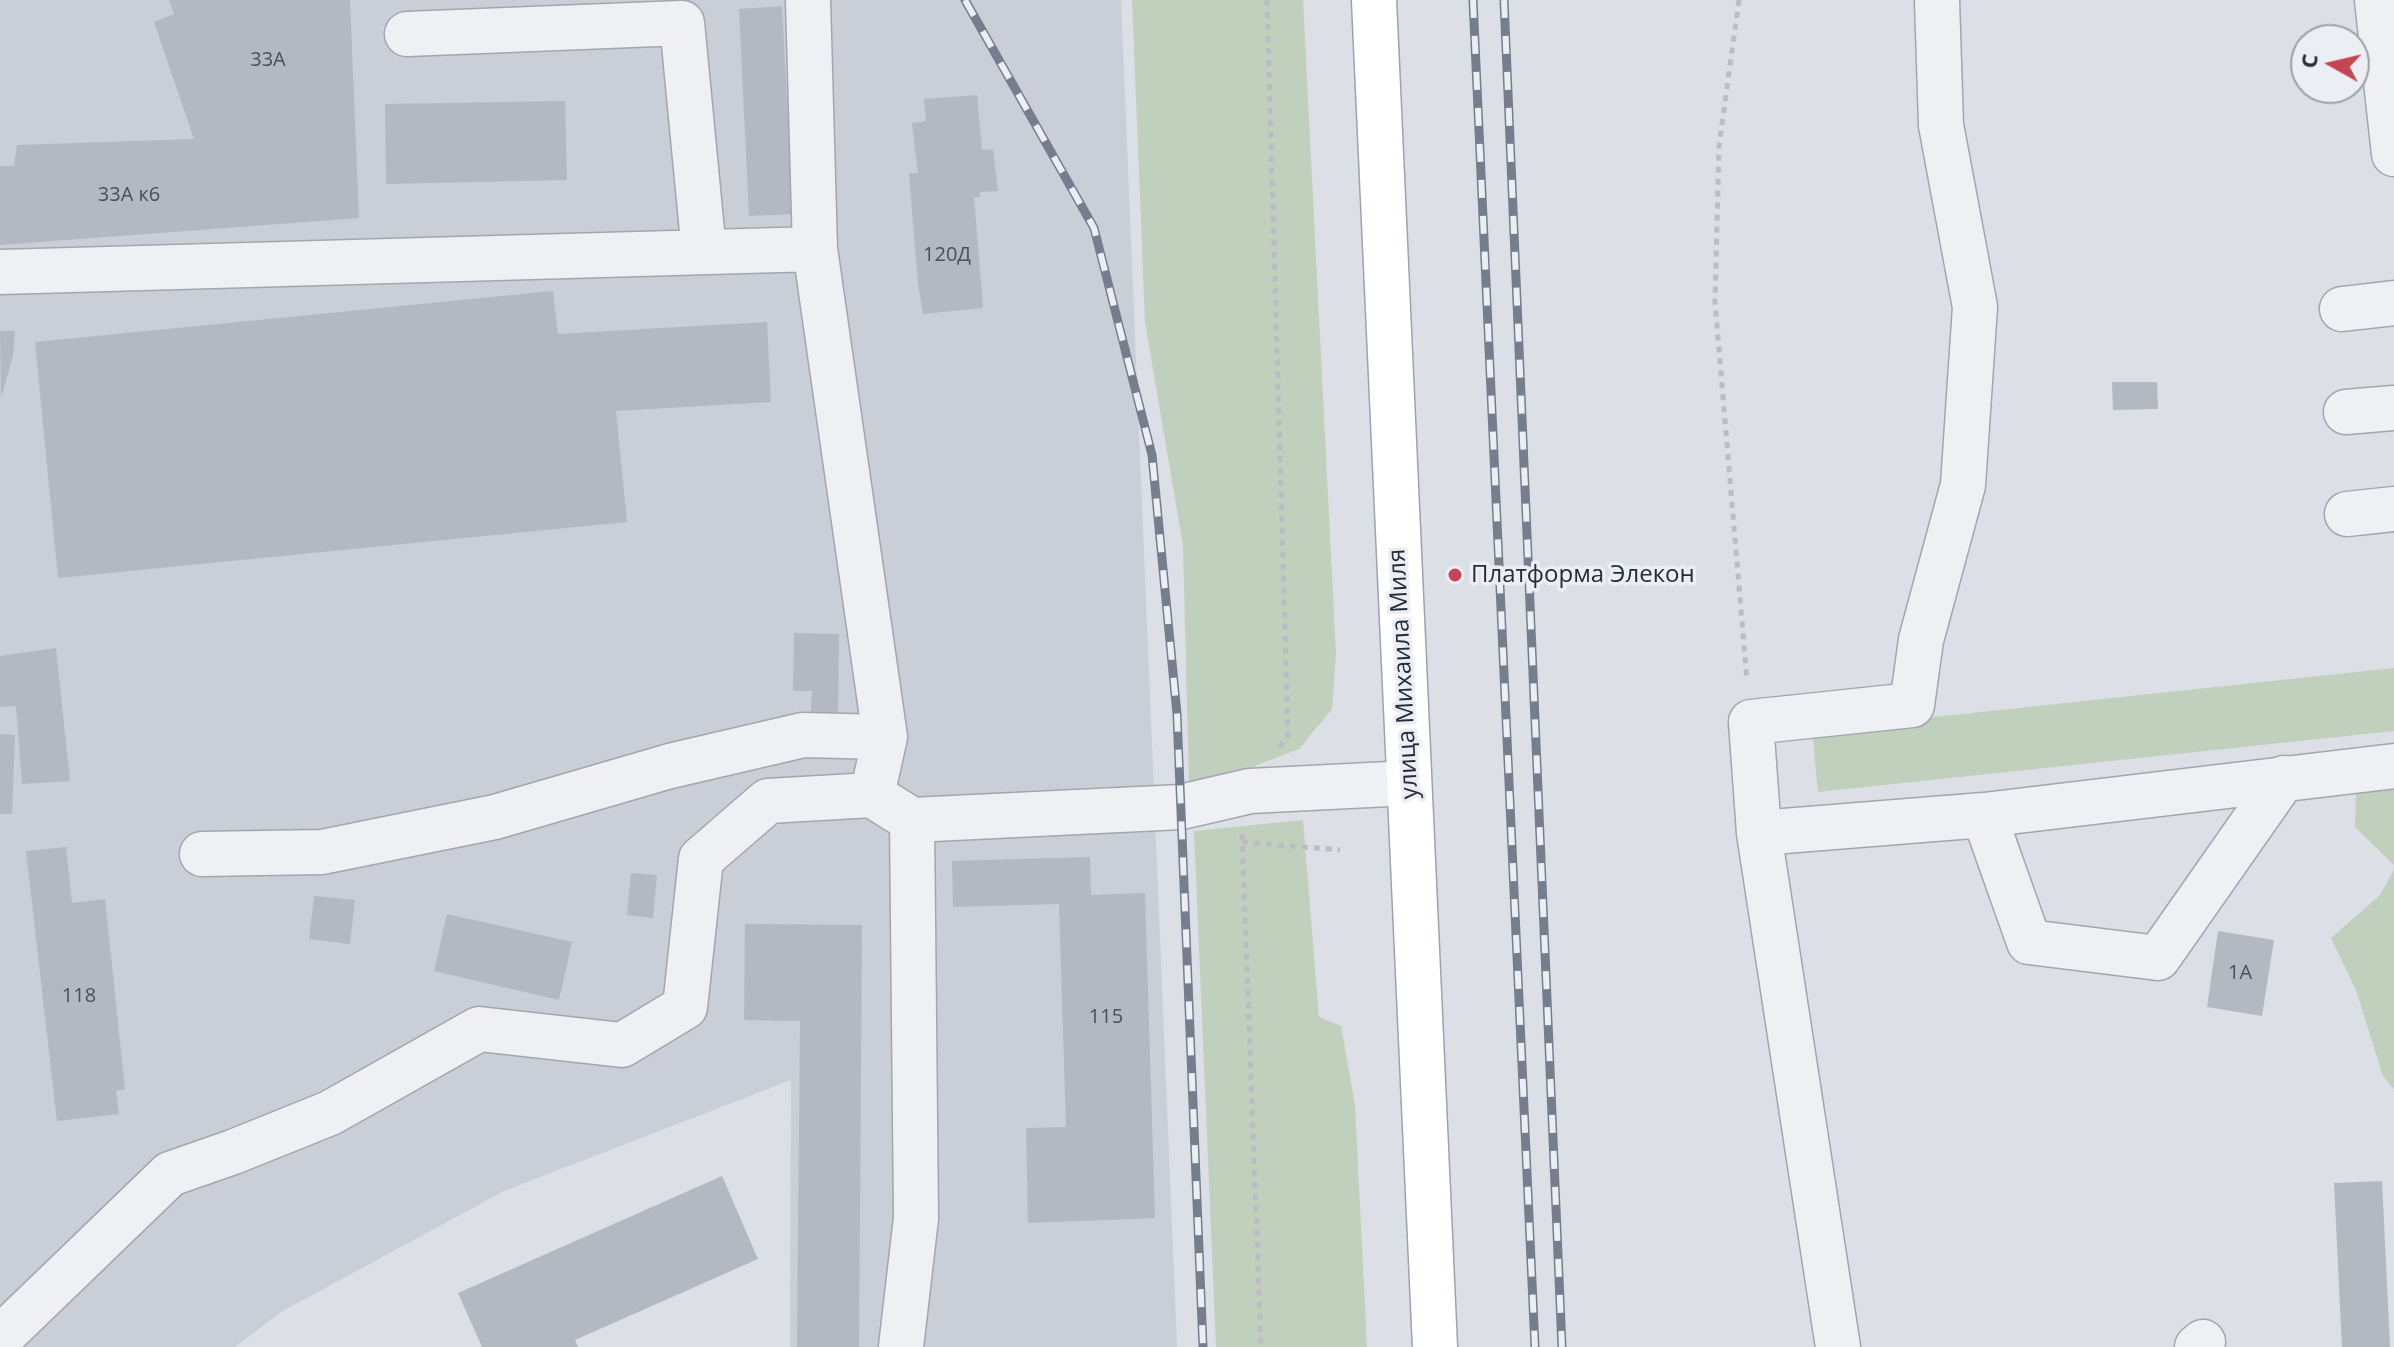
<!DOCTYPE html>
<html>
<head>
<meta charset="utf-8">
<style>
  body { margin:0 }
  #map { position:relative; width:2394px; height:1347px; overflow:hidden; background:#dcdfe5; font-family:"Open Sans",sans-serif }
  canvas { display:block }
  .north { position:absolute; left:2290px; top:24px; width:80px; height:80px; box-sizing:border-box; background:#ebeef3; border:2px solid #9ca1a9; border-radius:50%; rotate:278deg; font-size:22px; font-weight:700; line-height:32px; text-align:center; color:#262d3a }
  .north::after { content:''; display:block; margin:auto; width:28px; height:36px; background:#c54551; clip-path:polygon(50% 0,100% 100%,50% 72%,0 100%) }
</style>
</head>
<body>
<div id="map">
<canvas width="2394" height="1347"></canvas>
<div class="north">С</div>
</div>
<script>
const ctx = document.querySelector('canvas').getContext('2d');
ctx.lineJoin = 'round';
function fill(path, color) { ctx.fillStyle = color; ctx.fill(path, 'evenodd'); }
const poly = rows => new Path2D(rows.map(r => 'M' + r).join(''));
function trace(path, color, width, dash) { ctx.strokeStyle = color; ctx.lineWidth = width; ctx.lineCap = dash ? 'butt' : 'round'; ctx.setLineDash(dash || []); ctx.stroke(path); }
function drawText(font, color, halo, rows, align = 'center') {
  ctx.font = font + ' "Open Sans",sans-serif'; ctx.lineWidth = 7; ctx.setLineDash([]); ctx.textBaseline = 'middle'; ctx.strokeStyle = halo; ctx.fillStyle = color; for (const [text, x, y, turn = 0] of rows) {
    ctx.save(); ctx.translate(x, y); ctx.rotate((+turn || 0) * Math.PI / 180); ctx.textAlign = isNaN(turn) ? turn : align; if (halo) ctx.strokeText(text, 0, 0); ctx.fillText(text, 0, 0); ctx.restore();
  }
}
fill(poly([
  [0,0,1121,0,1177,1347,790,1347,791,1080,504,1191,281,1312,235,1347,0,1347]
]), '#caced6');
fill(poly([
  [1132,0,1303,0,1336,654,1332,709,1299,749,1247,769,1189,782,1183,546,1145,322],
  [2394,668,2394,731,1818,792,1812,730],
  [2394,789,2394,865,2355,827,2356,793],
  [1303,820,1319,1017,1341,1026,1355,1105,1367,1347,1216,1347,1194,831],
  [2394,870,2394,1089,2383,1076,2356,990,2331,938,2379,896]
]), '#c1cfbd');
fill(poly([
  [169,0,350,0,359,218,0,245,0,166,14,166,17,145,194,139,154,22,174,14],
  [782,6,793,214,749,216,739,9],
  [977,95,982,150,993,149,998,191,980,192,980,197,974,197,983,308,923,314,918,283,909,173,918,173,912,123,926,121,924,99],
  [565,101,567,180,386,184,385,104],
  [553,291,558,334,767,322,771,402,616,411,627,522,58,578,35,342],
  [0,331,15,331,13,356,1,398],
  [2112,382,2157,382,2158,409,2113,410],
  [794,633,839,634,838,724,810,724,812,691,793,691],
  [56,648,70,781,22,784,16,706,0,707,0,656],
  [0,734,15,735,12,814,0,814],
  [66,847,72,903,105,899,125,1089,116,1091,119,1114,57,1121,26,851],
  [1090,857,1091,895,1145,893,1155,1218,1028,1223,1026,1128,1066,1127,1059,904,953,907,952,861],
  [631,873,657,875,653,918,627,915],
  [314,896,355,900,350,944,309,939],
  [447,914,572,942,559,1000,434,971],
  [745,924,862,925,859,1347,797,1347,800,1021,744,1020],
  [2218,931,2274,940,2262,1016,2207,1007],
  [722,1176,758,1259,575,1340,578,1347,482,1347,458,1293],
  [2382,1181,2390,1347,2342,1347,2334,1183]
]), '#b3b8c1');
const minor = poly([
  [808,0,815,249],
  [2377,0,2394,154],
  [407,34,682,23,704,252],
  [0,272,815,249,885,737,872,795],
  [2342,309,2394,303],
  [2346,412,2394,408],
  [2347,514,2394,509],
  [1984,815,2029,942,2158,958,2284,778],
  [1759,833,1984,815,2394,766],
  [202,854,322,852,495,817,670,766,803,735,885,737],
  [0,1338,170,1174,233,1152,330,1113,479,1029,622,1045,685,1007,701,859,768,801,872,795,912,820,1181,807,1250,791,1409,783],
  [901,1347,916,1218,912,820],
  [1838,1347,1759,833,1751,722,1912,705,1921,640,1963,485,1975,307,1941,125,1937,0],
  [2197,1347,2203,1342]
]);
const major = poly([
  [1374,0,1435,1347]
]);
trace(minor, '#a2a6ae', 47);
trace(major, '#9ca3b0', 47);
trace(poly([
  [1267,0,1288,735,1279,748],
  [1739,0,1719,146,1715,302,1747,681],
  [1242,834,1261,1347],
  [1242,842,1340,850]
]), '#babdc4', 5, [6, 6]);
trace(minor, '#eef0f4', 44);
trace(major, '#fff', 44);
const rail = poly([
  [965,0,1094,228,1152,455,1177,714,1203,1347],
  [1473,0,1535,1347],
  [1504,0,1562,1347]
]);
trace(rail, '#767e8e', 9);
trace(rail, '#ebeef3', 6, [18]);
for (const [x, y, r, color] of [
  [1455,575,8,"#c54551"]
]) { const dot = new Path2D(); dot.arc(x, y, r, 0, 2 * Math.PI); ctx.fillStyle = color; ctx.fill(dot); trace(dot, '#ebeef3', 3); }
drawText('20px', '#49505c', null, [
  ["33А",268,60],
  ["33А к6",129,195],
  ["120Д",947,255],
  ["1А",2240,973],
  ["118",79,996],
  ["115",1106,1017]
]);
drawText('24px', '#262d3a', '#ebeef3', [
  ["Платформа Элекон",1471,575]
], 'left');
drawText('24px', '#262d3a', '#ebeef3', [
  ["улица Михаила Миля",1404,674,-93]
]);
</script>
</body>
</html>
